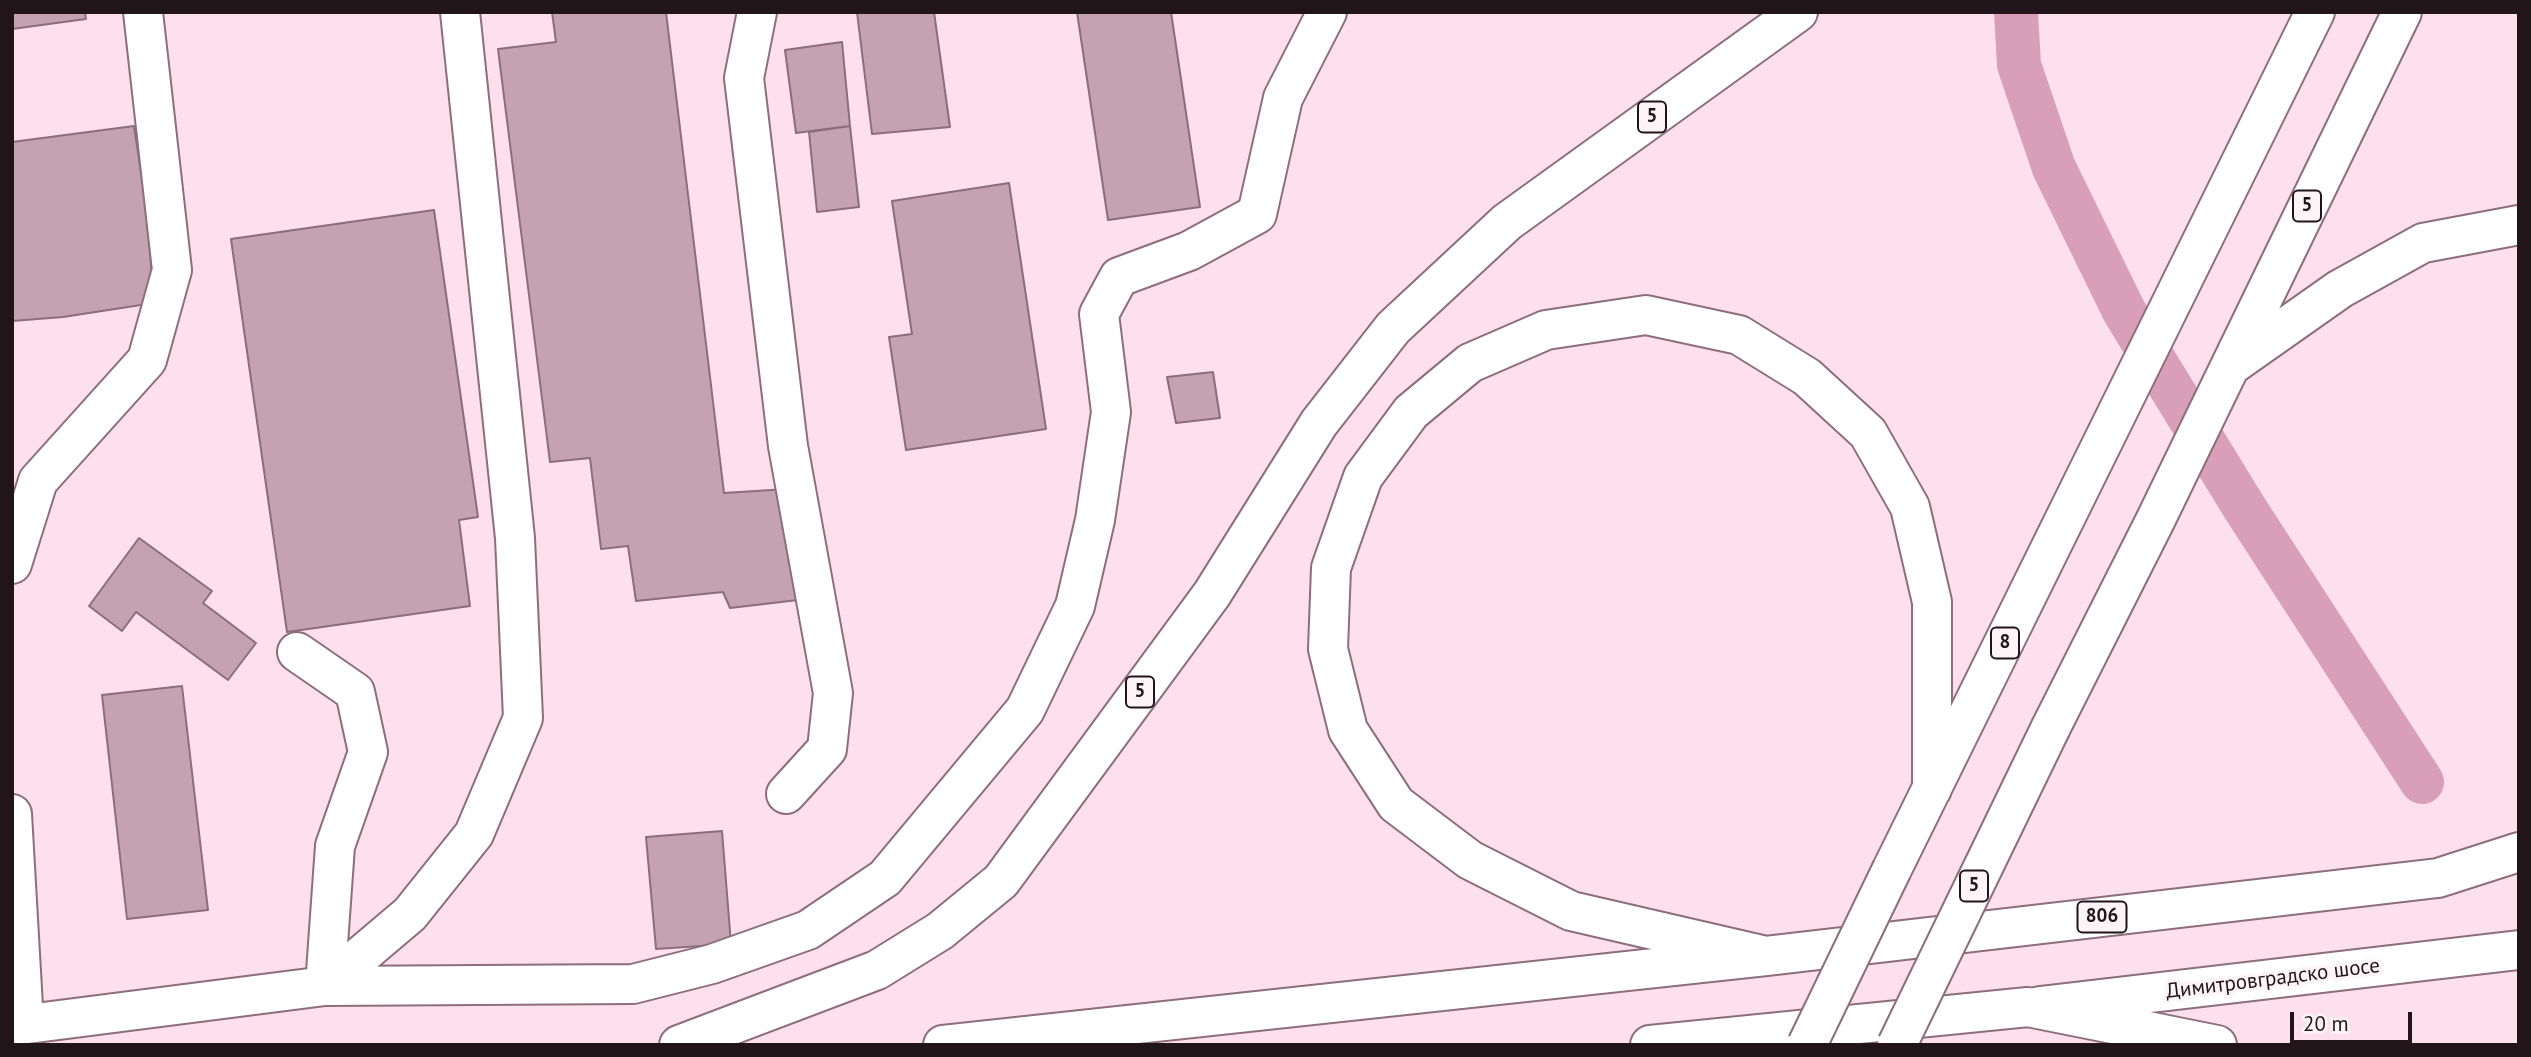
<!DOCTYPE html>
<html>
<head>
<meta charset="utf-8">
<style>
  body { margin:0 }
  #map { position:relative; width:2531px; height:1057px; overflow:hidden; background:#fde0ec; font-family:"PT Sans",sans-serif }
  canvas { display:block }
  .frame { position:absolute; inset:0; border:14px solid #21151a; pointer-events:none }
  .scale { position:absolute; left:2290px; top:1012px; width:122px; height:32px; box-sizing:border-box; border:4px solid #21151a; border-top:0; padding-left:9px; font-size:21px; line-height:24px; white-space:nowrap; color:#21151a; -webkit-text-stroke:5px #fcf4f7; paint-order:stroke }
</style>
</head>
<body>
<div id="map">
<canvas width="2531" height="1057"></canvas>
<div class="frame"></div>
<div class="scale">20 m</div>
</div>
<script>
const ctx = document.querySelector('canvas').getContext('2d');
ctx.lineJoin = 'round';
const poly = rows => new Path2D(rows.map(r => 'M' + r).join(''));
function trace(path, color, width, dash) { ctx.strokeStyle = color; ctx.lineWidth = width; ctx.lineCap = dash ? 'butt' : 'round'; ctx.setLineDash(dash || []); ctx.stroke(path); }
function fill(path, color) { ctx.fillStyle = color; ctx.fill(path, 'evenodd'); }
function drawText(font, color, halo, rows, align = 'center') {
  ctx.font = font + ' "PT Sans",sans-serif'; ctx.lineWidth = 7; ctx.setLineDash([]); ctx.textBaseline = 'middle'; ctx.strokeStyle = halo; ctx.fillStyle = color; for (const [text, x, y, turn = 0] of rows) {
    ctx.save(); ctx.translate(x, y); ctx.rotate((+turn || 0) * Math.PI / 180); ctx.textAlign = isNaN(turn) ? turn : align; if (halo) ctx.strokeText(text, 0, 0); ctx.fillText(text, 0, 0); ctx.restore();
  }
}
trace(poly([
  [2016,12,2019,65,2054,168,2124,311,2244,507,2422,782]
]), '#d99eb8', 44);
const building = poly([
  [12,12,85,12,86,19,12,29,12,12],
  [552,12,666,12,724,493,787,489,798,600,730,608,723,592,636,601,628,546,601,549,590,458,550,462,498,49,556,42,552,12],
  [857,12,934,12,950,127,872,134,857,12],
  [1077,12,1171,12,1200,207,1108,220,1077,12],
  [842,42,850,126,796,133,785,50,842,42],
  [134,126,147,213,154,303,63,317,12,321,12,142,134,126],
  [850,126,859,207,817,212,809,132,850,126],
  [1009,183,1046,429,906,450,889,337,912,334,892,201,1009,183],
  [434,210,478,517,459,520,470,606,287,632,231,239,434,210],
  [1213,372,1220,418,1176,423,1167,377,1213,372],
  [139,538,212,591,203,603,256,643,228,680,136,612,122,631,89,606,139,538],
  [182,686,208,910,127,919,102,695,182,686],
  [722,831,731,944,656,949,646,837,722,831]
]);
fill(building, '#c4a2b0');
trace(building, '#8c6d7b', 2);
const minor = poly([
  [757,12,744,78,788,446,833,693,827,749,786,794],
  [12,564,38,481,147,360,172,270,143,12],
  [297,652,355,692,368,752,335,846,325,986,410,914,474,834,523,718,515,538,460,12],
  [12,814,24,1024],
  [12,1026,325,986,633,984,712,964,808,930,885,878,1025,710,1075,606,1095,520,1111,412,1099,314,1119,277,1189,251,1257,214,1283,98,1327,12]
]);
const major = poly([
  [2232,365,2340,289,2423,243,2519,225],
  [2051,727,2155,521,2402,12],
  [1892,869,2315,12],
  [1766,956,1571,911,1470,860,1396,804,1348,730,1328,649,1331,568,1363,477,1411,412,1470,363,1546,330,1646,315,1739,335,1807,377,1868,433,1910,507,1932,602,1932,789],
  [2040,1006,2519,950],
  [943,1045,1766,956,2438,878,2519,852]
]);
const highway = poly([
  [679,1045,877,970,940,931,1001,881,1212,594,1319,423,1393,328,1507,222,1798,12],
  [1650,1045,2028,1007,2217,1045]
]);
trace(minor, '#8d6e7b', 42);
trace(major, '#8d6e7b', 42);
trace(highway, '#8d6e7b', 42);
trace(minor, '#fff', 38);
trace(major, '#fff', 38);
trace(highway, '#fff', 38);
const majorBridge = poly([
  [1807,1045,1892,869],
  [1897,1045,2051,727]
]);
trace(majorBridge, '#8d6e7b', 42, []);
trace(majorBridge, '#fff', 38);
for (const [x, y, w] of [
  [1652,117,28],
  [2307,206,28],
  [2005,643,28],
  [1140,692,28],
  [1974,886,28],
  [2102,917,49]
]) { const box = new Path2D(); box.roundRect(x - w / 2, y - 15.5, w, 31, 5); ctx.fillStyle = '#fcf4f7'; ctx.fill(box); trace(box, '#21151a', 2); }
drawText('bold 19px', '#21151a', null, [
  ["5",1652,117],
  ["5",2307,206],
  ["8",2005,643],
  ["5",1140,692],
  ["5",1974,886],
  ["806",2102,917]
]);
drawText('21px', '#21151a', '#fcf4f7', [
  ["Димитровградско шосе",2273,979,-7]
]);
</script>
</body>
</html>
